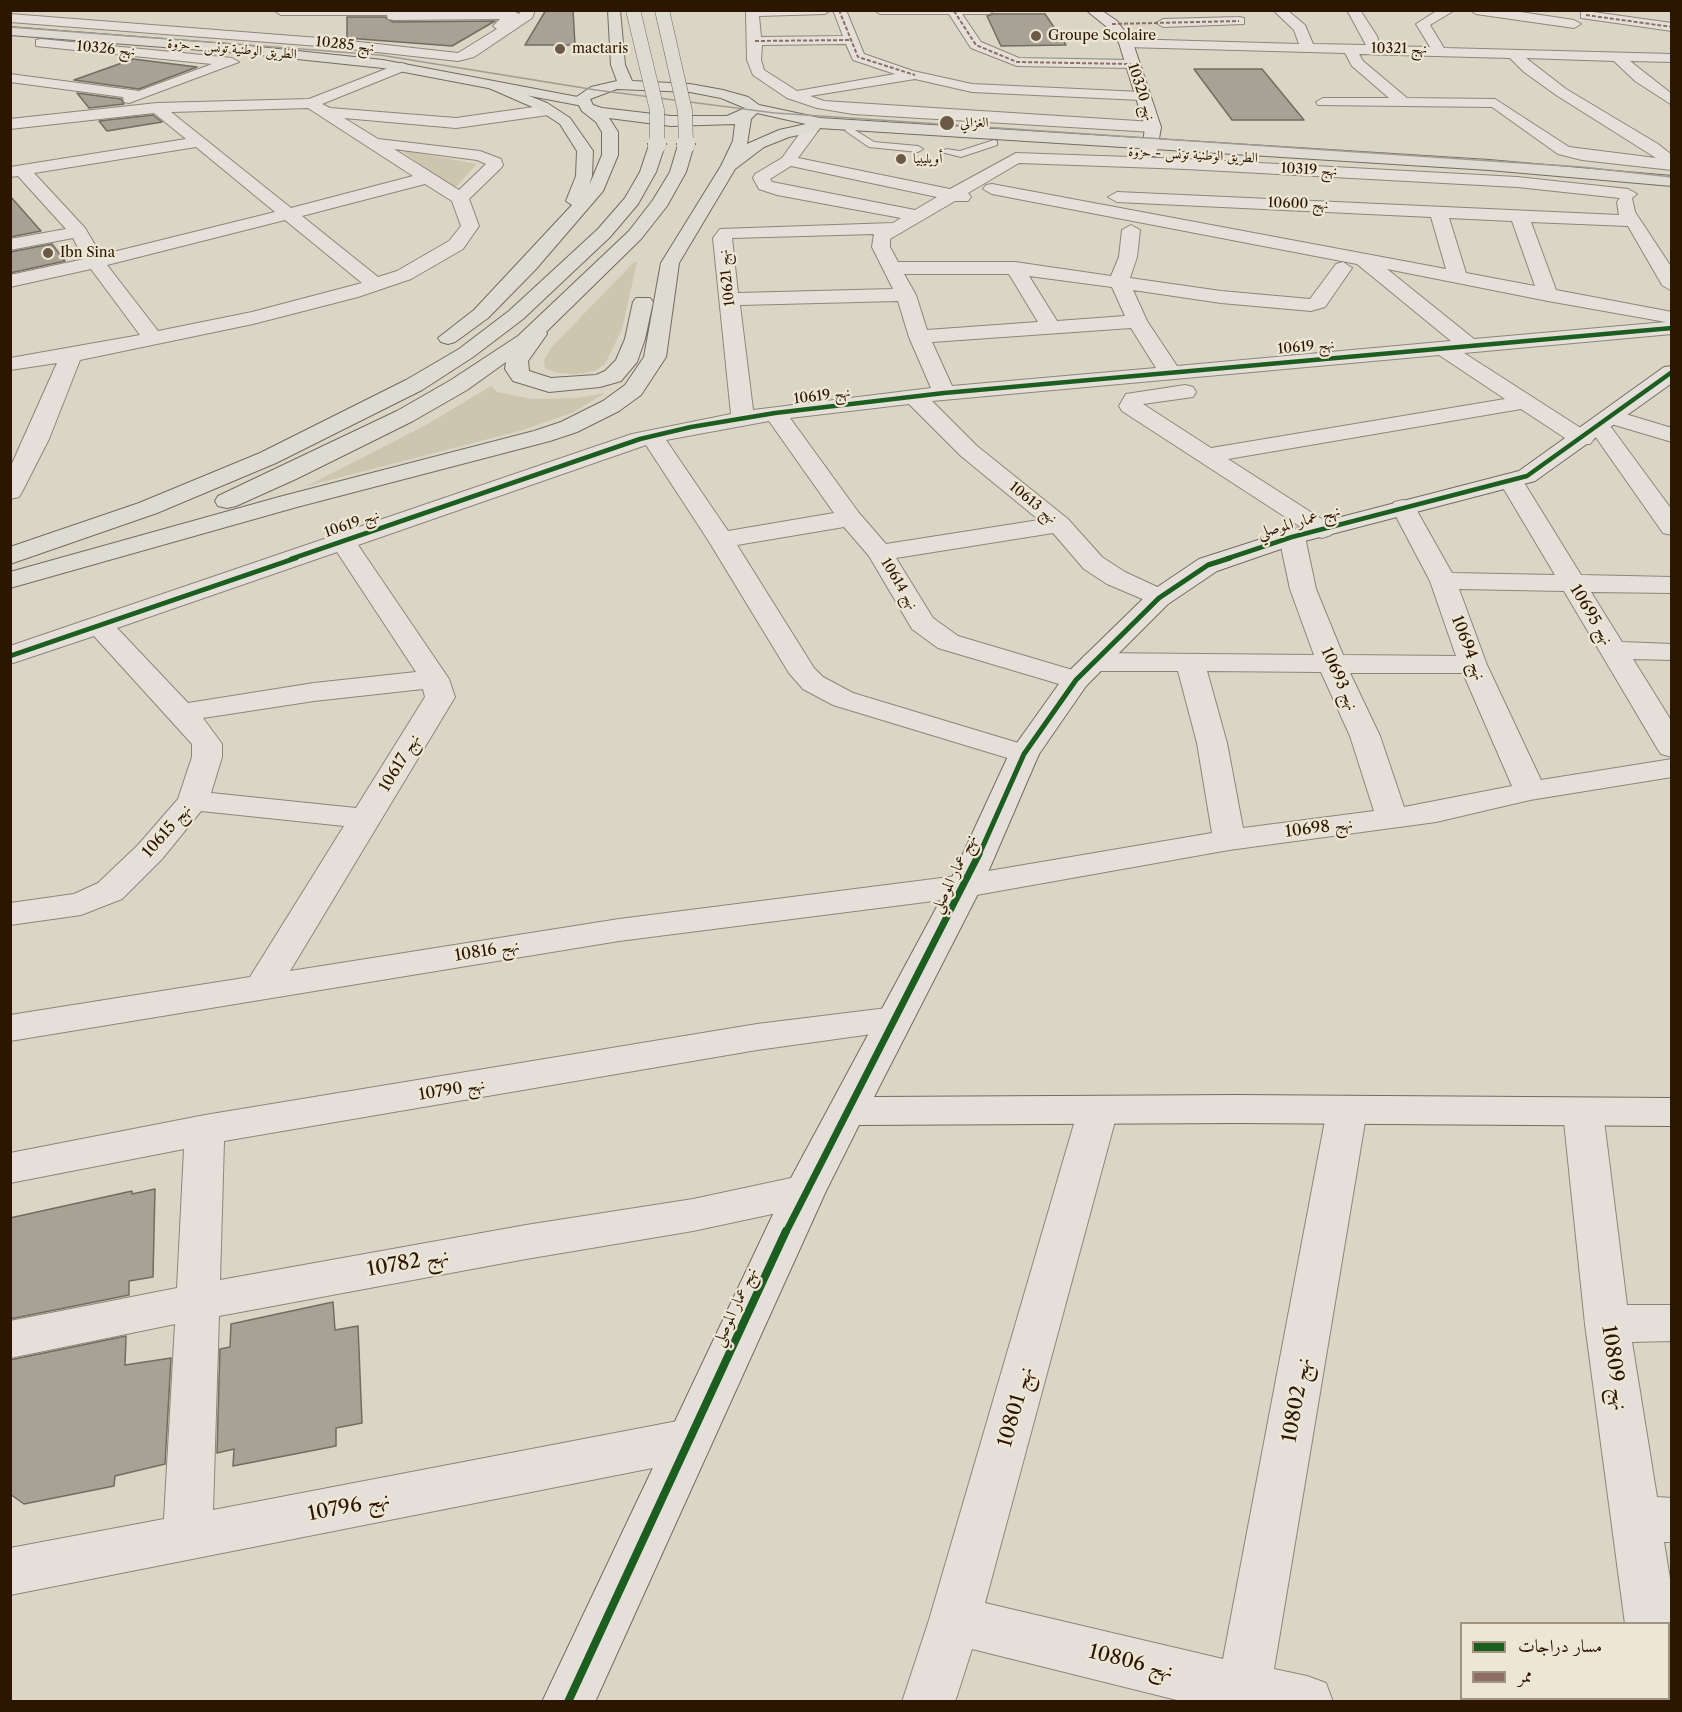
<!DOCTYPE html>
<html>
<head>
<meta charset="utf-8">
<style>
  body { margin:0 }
  #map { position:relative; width:1682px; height:1712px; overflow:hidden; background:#dbd5c5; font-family:"Libre Caslon Text",Amiri,serif }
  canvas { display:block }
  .frame { position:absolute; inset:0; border:12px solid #2c1600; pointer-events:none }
  .legend { position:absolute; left:1460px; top:1622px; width:210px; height:78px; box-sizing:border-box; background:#ede6d4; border:2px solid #a0937f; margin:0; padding:8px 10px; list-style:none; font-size:18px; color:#2c1600 }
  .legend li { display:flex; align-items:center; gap:12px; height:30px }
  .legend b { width:30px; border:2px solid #a0937f }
</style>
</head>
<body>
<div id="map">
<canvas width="1682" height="1712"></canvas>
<div class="frame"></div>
<ul class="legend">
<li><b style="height:8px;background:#1b5e20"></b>مسار دراجات</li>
<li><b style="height:8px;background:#8d6e63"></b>ممر</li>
</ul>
</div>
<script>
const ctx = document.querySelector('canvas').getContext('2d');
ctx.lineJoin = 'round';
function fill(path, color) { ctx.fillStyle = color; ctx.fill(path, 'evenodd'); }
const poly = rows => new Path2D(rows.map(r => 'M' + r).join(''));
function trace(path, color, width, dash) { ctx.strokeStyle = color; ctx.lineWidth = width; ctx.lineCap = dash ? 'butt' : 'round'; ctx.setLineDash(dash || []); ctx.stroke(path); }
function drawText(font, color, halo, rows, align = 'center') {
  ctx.font = font + ' "Libre Caslon Text",Amiri,serif'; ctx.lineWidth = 4.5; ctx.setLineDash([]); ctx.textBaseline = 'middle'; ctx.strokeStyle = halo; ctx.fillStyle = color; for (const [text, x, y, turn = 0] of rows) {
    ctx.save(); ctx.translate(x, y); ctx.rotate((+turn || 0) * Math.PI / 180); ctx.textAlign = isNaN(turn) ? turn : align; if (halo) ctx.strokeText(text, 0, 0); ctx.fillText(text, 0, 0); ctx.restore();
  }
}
fill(poly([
  [401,150,477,164,453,190],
  [634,262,637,262,622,329,605,364,595,371,577,374,557,373,545,368,544,360,552,347],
  [491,386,497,392,532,399,578,398,605,393,574,412,523,430,307,486,426,425]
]), '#cec5af');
const building = poly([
  [546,10,573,10,575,45,525,45,546,10],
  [993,14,1045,14,1066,45,1001,46,987,16,993,14],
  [347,17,385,17,393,22,495,21,452,46,347,38,347,17],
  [133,59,197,67,139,89,74,80,133,59],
  [1194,69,1262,69,1304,120,1232,120,1194,69],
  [77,93,121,99,124,104,89,108,77,93],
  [153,115,162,122,107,131,99,121,153,115],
  [10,196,41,231,10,237,10,196],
  [52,244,65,261,10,273,10,252,52,244],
  [155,1189,153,1277,129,1281,129,1295,10,1319,10,1218,132,1191,132,1194,155,1189],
  [333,1302,335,1330,358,1326,362,1423,336,1428,336,1446,233,1466,234,1449,217,1453,220,1349,230,1347,231,1324,333,1302],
  [126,1336,125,1365,171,1358,165,1464,115,1476,114,1486,24,1504,10,1494,10,1360,126,1336]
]);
fill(building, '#a8a296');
trace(building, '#736c60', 1.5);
const lane = poly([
  [850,127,874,142,918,146,923,149,918,152,869,147,847,132,845,130,850,127],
  [994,140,997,141,997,145,961,157,941,152,946,149,960,151,994,140]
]);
const street = poly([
  [522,10,535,10,532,18,474,57,458,61,332,47,10,22,10,14,332,39,458,53,497,29,493,26,500,19,393,20,388,19,387,15,281,15,275,11,513,11,519,14,522,10],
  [746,10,831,10,825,14,759,16,761,37,843,36,833,10,846,10,864,54,913,71,972,84,1141,92,1148,96,1141,100,972,92,915,79,810,96,824,101,1153,122,1161,127,1153,132,853,114,817,108,787,98,753,75,747,60,746,10],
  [846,44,853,60,895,74,797,91,764,70,761,60,762,45,846,44],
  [874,10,995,10,989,14,962,14,981,42,1019,58,1131,60,1138,64,1131,68,1017,66,971,48,949,14,880,14,874,10],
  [1273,10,1287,10,1305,25,1313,44,1366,45,1347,10,1360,10,1377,36,1380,46,1430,47,1416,24,1438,10,1455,10,1430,25,1444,48,1672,54,1672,62,1630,61,1672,94,1672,105,1635,81,1614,61,1526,58,1566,89,1658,144,1672,155,1672,170,1582,160,1558,154,1492,107,1318,105,1316,102,1323,98,1389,98,1352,66,1345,53,1126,47,1119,43,1126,39,1299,44,1294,30,1273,10],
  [1359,54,1510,58,1524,72,1556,95,1656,158,1569,147,1495,99,1407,98,1363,61,1359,54],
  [1470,10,1507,10,1574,20,1581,24,1574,28,1476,14,1470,10],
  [1586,11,1672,23,1672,31,1581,18,1581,12,1586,11],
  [1239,17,1244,18,1244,24,1163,27,1156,23,1163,19,1239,17],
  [41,39,232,58,239,62,129,103,124,102,123,97,10,82,10,74,139,91,212,64,36,46,36,40,41,39],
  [401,63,406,64,406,70,322,104,330,108,456,118,548,105,556,110,548,115,456,128,344,118,378,139,480,151,501,159,503,165,501,168,469,199,479,226,463,249,411,279,358,297,253,324,80,360,49,439,22,492,19,497,10,499,10,468,57,363,10,370,10,358,140,335,91,269,10,287,10,275,84,259,73,238,10,250,10,239,66,229,18,176,10,177,10,167,186,139,154,113,10,129,10,119,157,103,309,99,401,63],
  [308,108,413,176,291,208,171,112,308,108],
  [196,147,275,212,101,255,85,228,34,173,196,147],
  [394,149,477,160,486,164,459,190,394,149],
  [425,184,452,201,461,226,449,241,397,271,378,277,302,216,425,184],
  [285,220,362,283,252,312,158,331,107,265,285,220],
  [812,123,820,128,798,158,950,189,1016,153,1186,159,1517,177,1628,189,1637,194,1632,198,1635,212,1672,268,1672,291,1662,285,1628,226,1531,222,1556,290,1672,312,1672,334,1464,353,1590,434,1594,439,1590,444,1574,444,1521,409,1228,459,1331,525,1335,530,1331,535,1322,538,1313,535,1122,411,1119,406,1126,394,1185,385,1193,387,1196,392,1193,397,1143,404,1211,448,1505,399,1439,355,932,401,977,446,1068,519,1102,557,1125,572,1168,592,1172,598,1168,604,1159,606,1107,584,1084,569,1053,533,896,558,933,618,958,636,1086,674,1090,680,1086,686,1076,689,938,648,912,629,869,556,844,527,737,545,814,668,823,677,853,693,1035,748,1039,754,1035,760,1024,763,833,705,803,689,789,673,708,540,646,445,358,545,449,679,455,697,290,971,619,919,965,875,1212,833,1197,743,1178,671,1094,671,1084,668,1080,662,1084,656,1094,653,1314,655,1290,589,1279,537,1283,532,1292,529,1301,532,1305,537,1316,589,1343,655,1456,656,1430,581,1391,507,1394,502,1403,500,1412,502,1452,573,1555,575,1499,481,1503,476,1511,474,1519,476,1523,481,1581,575,1672,577,1672,593,1591,592,1622,642,1672,644,1672,660,1633,659,1672,722,1672,757,1661,754,1657,748,1564,591,1459,589,1487,665,1541,780,1672,759,1672,777,1530,800,1436,822,1229,850,965,897,619,941,10,1041,10,1015,250,977,344,826,201,811,162,859,122,899,81,915,10,925,10,903,74,894,98,883,138,845,178,799,192,757,192,744,94,636,10,664,10,646,632,434,731,414,713,238,720,229,893,223,901,218,777,195,759,189,753,178,755,174,782,158,806,125,812,123],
  [1019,163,1186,169,1517,187,1620,198,1617,202,1619,215,1117,192,1108,197,1117,202,1431,217,1446,269,992,184,986,185,983,189,992,194,1357,264,1451,341,1177,366,1147,321,1133,290,1221,303,1311,311,1325,307,1352,268,1343,262,1336,264,1310,299,1221,291,1130,278,1137,257,1140,230,1131,225,1122,230,1119,257,1111,276,1015,262,898,262,890,247,890,239,955,201,968,201,971,197,968,193,1019,163],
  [791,166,937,197,915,210,772,182,770,179,791,166],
  [1449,218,1512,221,1535,286,1466,273,1449,218],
  [874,234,872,247,893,289,738,293,732,238,874,234],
  [1387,269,1548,301,1666,322,1474,339,1387,269],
  [904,274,1009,274,1038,322,927,330,916,295,904,274],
  [1029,276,1112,287,1125,316,1057,321,1029,276],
  [898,301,909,337,931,388,753,410,740,305,898,301],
  [1131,328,1156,368,952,386,932,342,1131,328],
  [909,404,961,456,1039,520,886,544,859,513,790,418,909,404],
  [769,421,834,513,728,531,666,440,769,421],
  [337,552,416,672,314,683,188,703,117,628,337,552],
  [1207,671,1321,672,1350,736,1374,811,1243,828,1227,743,1207,671],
  [1350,673,1463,673,1512,786,1404,807,1380,736,1350,673],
  [423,689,425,697,356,808,211,793,222,757,222,744,203,718,314,701,423,689],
  [1612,410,1672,428,1672,442,1608,423,1672,510,1672,535,1663,533,1588,426,1591,421,1603,420,1601,417,1604,412,1612,410],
  [895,1007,908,1011,913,1020,908,1029,757,1050,224,1141,220,1280,526,1225,693,1199,805,1175,819,1180,826,1191,819,1202,805,1207,693,1231,526,1259,219,1316,213,1510,688,1419,705,1425,711,1440,705,1455,688,1461,10,1595,10,1548,164,1519,175,1324,10,1358,10,1321,177,1288,184,1149,10,1183,10,1153,205,1115,757,1024,895,1007],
  [1098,1096,1112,1100,1118,1110,985,1603,1223,1659,1327,1110,1333,1100,1347,1096,1361,1100,1367,1110,1274,1669,1307,1676,1326,1683,1333,1702,1185,1702,972,1649,955,1702,902,1702,929,1620,1078,1110,1084,1100,1098,1096],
  [1583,1098,1597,1102,1603,1112,1627,1305,1672,1305,1672,1341,1632,1342,1657,1497,1672,1498,1672,1542,1664,1542,1672,1591,1672,1636,1668,1642,1668,1624,1625,1624,1585,1324,1563,1112,1569,1102,1583,1098],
  [1668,1673,1672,1674,1672,1702,1640,1702,1640,1698,1668,1698,1668,1673]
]);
const secondary = poly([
  [1086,10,1101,10,1117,21,1133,43,1161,127,1156,156,1144,156,1142,153,1145,127,1119,43,1107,27,1086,10],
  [1672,366,1672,383,1535,481,1301,542,1217,571,1168,604,1086,686,1039,754,982,886,874,1097,1237,1095,1672,1098,1672,1126,1237,1123,859,1125,826,1191,595,1702,542,1702,784,1191,948,886,1009,754,1066,674,1150,592,1199,559,1283,532,1519,471,1664,367,1672,366]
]);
const primary = poly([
  [10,27,240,45,383,60,583,98,590,102,583,106,383,68,240,53,10,35,10,27]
]);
const highway = poly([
  [608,10,620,10,625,65,632,81,690,84,723,90,748,97,759,105,820,118,1489,160,1672,176,1672,186,1489,170,819,128,818,131,789,137,764,147,735,169,679,263,666,357,641,395,619,411,577,432,550,441,297,507,10,588,10,572,279,497,534,431,561,422,603,401,625,385,644,357,661,263,721,166,733,141,735,124,671,126,609,118,618,132,618,155,603,191,536,269,488,318,455,342,448,344,441,342,438,338,474,310,572,205,566,201,576,176,577,151,560,124,537,109,482,85,489,81,494,82,547,103,570,118,593,151,592,176,589,186,602,155,602,132,596,122,582,111,575,98,591,87,617,81,611,65,608,10],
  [617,89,690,92,721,98,745,108,727,116,671,116,602,108,593,105,590,99,617,89],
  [757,113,806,124,779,130,747,144,751,119,757,113],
  [657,140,665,145,656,172,638,204,610,237,523,319,473,357,422,390,276,463,157,513,10,564,10,547,139,503,260,453,406,380,459,349,509,311,598,229,625,198,640,172,649,145,657,140],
  [686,140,694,145,686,172,667,206,641,239,546,332,547,334,528,361,529,371,551,378,596,375,605,371,616,360,625,339,633,302,636,298,650,298,653,302,645,339,637,362,621,381,600,387,549,392,513,381,505,369,506,362,467,390,413,421,296,479,236,506,227,508,218,506,215,501,218,496,397,411,451,380,518,336,629,231,653,200,670,172,678,145,686,140]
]);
trace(lane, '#8c867a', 2);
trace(street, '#8c867a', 2);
trace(secondary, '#736c60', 2);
trace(primary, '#736c60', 2);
trace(highway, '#736c60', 2);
fill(lane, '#e4e0d9');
fill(street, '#e4e0d9');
fill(secondary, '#e4e0d9');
fill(primary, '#dedbd3');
fill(highway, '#dedbd3');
trace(poly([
  [10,27,380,55,596,90,775,113,1582,167,1672,177]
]), '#a09b93', 1.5);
const highwayBridgeFar1 = poly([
  [633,10,657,110,657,144],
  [662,10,685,111,686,144]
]);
const highwayBridge = poly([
  [657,143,657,145],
  [686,143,686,145]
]);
trace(highwayBridgeFar1, '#736c60', 15, []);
trace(highwayBridge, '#736c60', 20, []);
trace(highwayBridgeFar1, '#dedbd3', 14);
trace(highwayBridge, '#dedbd3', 18);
trace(poly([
  [839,10,858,57,915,75],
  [954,11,976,45,1017,62,1131,64],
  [1586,15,1672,27],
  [1112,24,1239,21],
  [755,41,851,40]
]), '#8d6e63', 2, [4, 2]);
trace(poly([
  [291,559,640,439,691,427,775,413,944,393,1672,328],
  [1226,559,1292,537,1527,476,1672,372]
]), '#1b5e20', 4.5);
trace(poly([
  [10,656,296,558],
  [979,855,1024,754,1076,680,1159,598,1208,565,1230,558]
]), '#1b5e20', 5);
trace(poly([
  [786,1232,979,854]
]), '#1b5e20', 7);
trace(poly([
  [568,1702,786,1231]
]), '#1b5e20', 8);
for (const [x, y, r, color] of [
  [1036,36,6,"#695945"],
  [560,49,6,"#695945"],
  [947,123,8,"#695945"],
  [901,159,6,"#695945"],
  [48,253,6,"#695945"]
]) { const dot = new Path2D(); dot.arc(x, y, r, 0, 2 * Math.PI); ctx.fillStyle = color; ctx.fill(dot); trace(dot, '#ede6d4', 2); }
drawText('14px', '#2c1600', '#ede6d4', [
  ["Groupe Scolaire",1048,36],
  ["mactaris",572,49],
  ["الغزالي",960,123],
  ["أويليبيا",913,159],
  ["Ibn Sina",60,253]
], 'left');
drawText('14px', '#2c1600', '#ede6d4', [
  ["نهج 10285",345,45,6],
  ["نهج 10326",106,49,5],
  ["الطريق الوطنية تونس - حزوة",232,49,5],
  ["نهج 10321",1399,49,1],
  ["نهج 10320",1141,92,72],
  ["الطريق الوطنية تونس - حزوة",1193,155,3],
  ["نهج 10319",1309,170,3],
  ["نهج 10600",1298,204,2],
  ["نهج 10621",727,278,-97],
  ["نهج 10619",1306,347,-5],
  ["نهج 10619",822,396,-7],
  ["نهج 10613",1033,503,39],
  ["نهج 10619",352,524,-19],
  ["نهج 10614",899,584,59]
]);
drawText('16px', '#2c1600', '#ede6d4', [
  ["نهج عمار الموصلي",1299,522,-15],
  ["نهج 10695",1591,615,59],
  ["نهج 10694",1468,648,69],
  ["نهج 10693",1339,679,66],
  ["نهج 10617",400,763,-59],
  ["نهج 10698",1319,828,-7],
  ["نهج 10615",167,831,-49],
  ["نهج عمار الموصلي",954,874,-64],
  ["نهج 10816",487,951,-9],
  ["نهج 10790",452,1090,-9],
  ["نهج عمار الموصلي",735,1307,-65]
]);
drawText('20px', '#2c1600', '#ede6d4', [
  ["نهج 10782",408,1263,-10],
  ["نهج 10809",1614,1368,82],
  ["نهج 10802",1297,1400,-80],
  ["نهج 10801",1016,1407,-74],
  ["نهج 10796",349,1507,-11],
  ["نهج 10806",1131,1662,14]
]);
</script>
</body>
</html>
